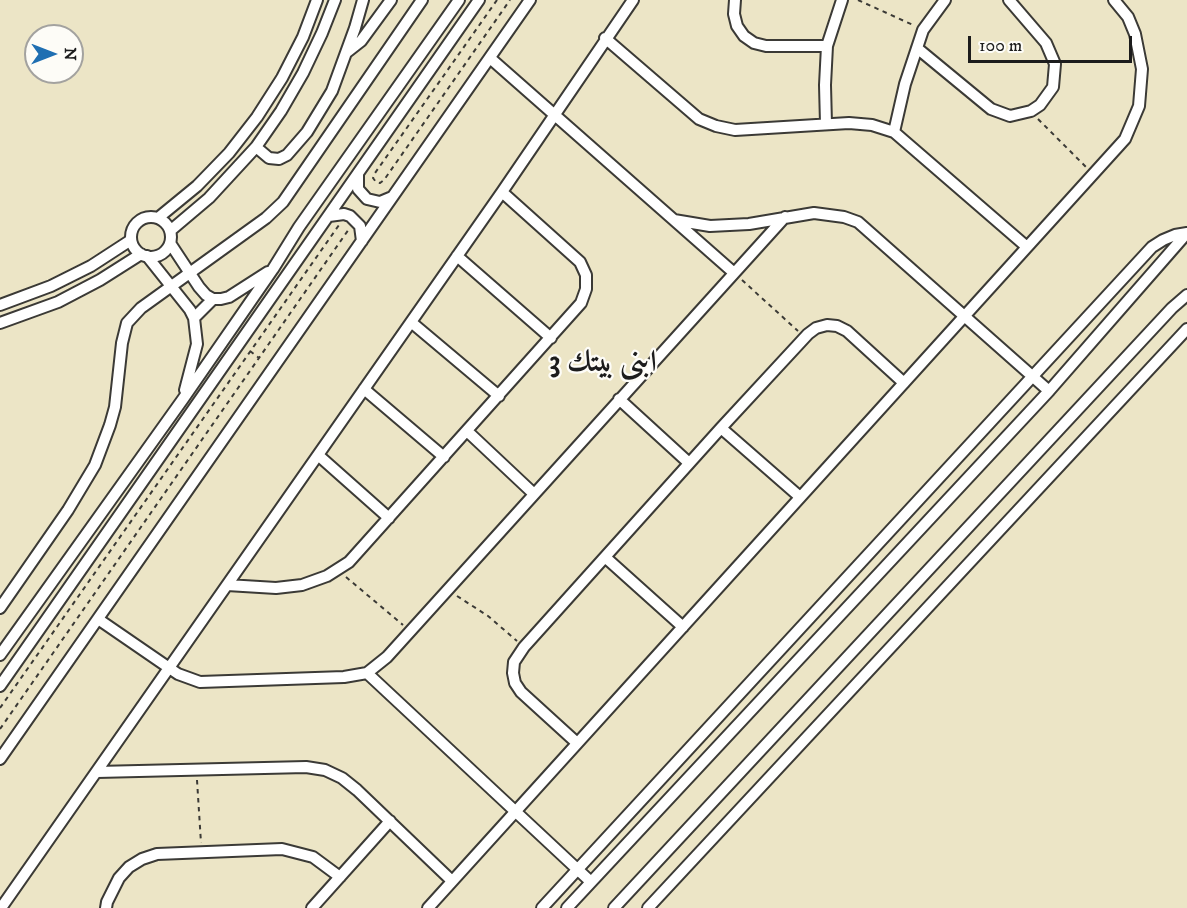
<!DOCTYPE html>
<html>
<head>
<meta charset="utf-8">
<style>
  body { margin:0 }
  #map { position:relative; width:1187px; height:908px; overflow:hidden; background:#ece5c6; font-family:"IM FELL DW Pica",serif }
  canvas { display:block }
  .north { position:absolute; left:24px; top:24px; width:60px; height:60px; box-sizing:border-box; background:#fdfcf7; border:2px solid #a3a29f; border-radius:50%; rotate:90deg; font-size:16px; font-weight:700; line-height:24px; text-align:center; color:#1c1c1c }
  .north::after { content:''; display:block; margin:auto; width:21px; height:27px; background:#1f6fb2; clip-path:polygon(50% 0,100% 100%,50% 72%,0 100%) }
  .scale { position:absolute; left:968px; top:36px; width:164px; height:27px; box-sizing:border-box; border:3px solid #1c1c1c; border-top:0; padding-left:8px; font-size:18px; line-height:21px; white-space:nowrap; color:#1c1c1c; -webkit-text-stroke:4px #fdfcf7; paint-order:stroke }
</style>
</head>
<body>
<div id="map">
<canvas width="1187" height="908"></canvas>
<div class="north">N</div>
<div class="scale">100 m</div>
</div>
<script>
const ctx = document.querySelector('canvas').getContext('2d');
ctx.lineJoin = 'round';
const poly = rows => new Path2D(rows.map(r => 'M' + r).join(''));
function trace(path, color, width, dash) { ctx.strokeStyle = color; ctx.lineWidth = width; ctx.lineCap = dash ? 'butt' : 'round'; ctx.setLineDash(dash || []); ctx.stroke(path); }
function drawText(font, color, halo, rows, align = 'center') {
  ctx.font = font + ' "IM FELL DW Pica",Amiri,serif'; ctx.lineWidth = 4.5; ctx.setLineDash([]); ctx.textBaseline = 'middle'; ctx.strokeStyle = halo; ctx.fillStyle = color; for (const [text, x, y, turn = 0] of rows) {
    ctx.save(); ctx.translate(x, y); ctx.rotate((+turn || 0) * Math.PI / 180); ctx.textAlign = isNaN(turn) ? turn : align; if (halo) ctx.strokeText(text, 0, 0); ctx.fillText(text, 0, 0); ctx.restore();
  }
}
const minor = poly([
  [735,0,734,14,737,26,744,36,754,43,766,46,827,46],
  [605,38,699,119,716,126,735,130,849,123,872,125,894,132,1027,247],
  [917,48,991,109,1010,116,1031,111,1040,105,1053,87,1055,64,1046,43,1009,0],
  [347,52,361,41,391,0],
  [490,58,733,272],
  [826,124,825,85,827,46,842,0],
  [894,132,905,84,923,30,945,0],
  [256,147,269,158,279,159,287,155,307,132,332,91,355,28,363,0],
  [358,175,358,189,367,199,380,202,392,197],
  [329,216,344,214,350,216,360,226,362,241],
  '131 237a20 20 0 1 1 40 0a20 20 0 1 1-40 0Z',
  [158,218,197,186,229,153,257,117,282,78,303,37,317,0],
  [674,220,710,226,749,224,814,213,844,217,858,222,1049,391],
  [170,231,209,198,256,147,281,111,303,73,322,33,335,0],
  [170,243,199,287,206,295,213,299,221,299,229,297,268,272],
  [147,256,190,310,194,318,197,344,185,390],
  [457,256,551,338],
  [0,305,51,286,91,266,131,240],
  [194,318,213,299],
  [411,322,499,396],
  [0,323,58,302,100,280,141,254],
  [364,389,444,457],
  [619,399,689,463],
  [721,428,800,497],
  [467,431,534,494],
  [318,455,389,518],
  [605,557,683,627],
  [227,585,276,588,302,585,327,576,349,562,581,303,586,289,586,275,580,262,502,192],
  [0,608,68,510,95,465,110,425,115,407,122,343,127,323,141,308,266,218,283,202,422,0],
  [98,619,178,674,200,682,344,677,367,673,387,657,785,217],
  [0,655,183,399,273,269,299,227,459,0],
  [367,673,591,882],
  [0,686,479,0],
  [577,743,521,692,515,683,513,673,514,662,524,647,721,428,808,334,816,328,827,325,837,326,847,331,904,383],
  [0,759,530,0],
  [97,772,306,767,325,770,342,778,357,790,452,881],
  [1,908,502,192,633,0],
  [106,908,107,902,119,878,129,867,142,859,157,854,282,849,313,857,340,877],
  [312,908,390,821],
  [428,908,1125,139,1139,106,1142,69,1135,34,1128,17,1114,0],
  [542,908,1152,247,1163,240,1175,235,1187,233],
  [567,908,1049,391,1187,233],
  [614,908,1172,308,1187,295],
  [648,908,1187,329]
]);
trace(minor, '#3b3a36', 14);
trace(poly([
  [497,0,375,173,373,178,376,182,380,183,384,180,510,0],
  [858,0,913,25],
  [1038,119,1087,168],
  [742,280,798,331],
  [250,351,259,358],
  [346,577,403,625],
  [457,596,488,616,517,641],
  [0,708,339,225],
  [0,729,349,229],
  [197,780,201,843]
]), '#3b3a36', 2, [4.5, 4.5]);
trace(minor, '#fff', 10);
drawText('bold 30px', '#1c1c1c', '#fdfcf7', [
  ["ابنى بيتك 3",603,365]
]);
</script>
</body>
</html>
